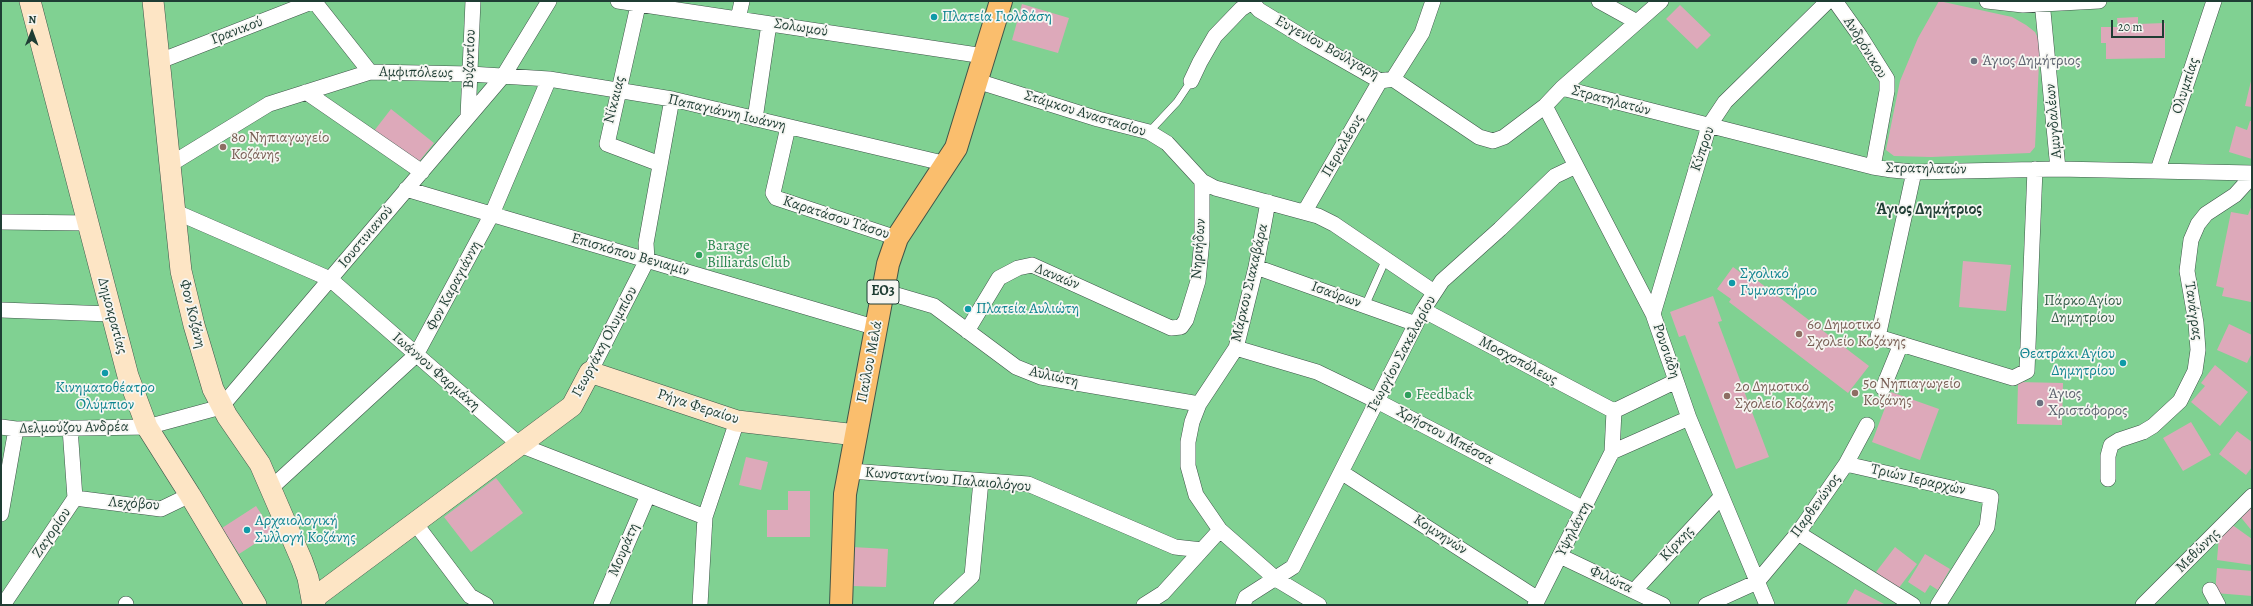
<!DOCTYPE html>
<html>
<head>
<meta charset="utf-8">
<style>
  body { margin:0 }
  #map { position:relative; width:2253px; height:606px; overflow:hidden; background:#f4e1c9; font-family:Alegreya,serif }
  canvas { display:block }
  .frame { position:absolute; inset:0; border:2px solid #1f3d34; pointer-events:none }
  .north { position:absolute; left:12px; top:12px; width:40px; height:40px; -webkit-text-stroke:3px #f6f6f2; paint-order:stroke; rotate:1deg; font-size:11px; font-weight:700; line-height:16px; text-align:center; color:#1f3d34 }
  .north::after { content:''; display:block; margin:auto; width:14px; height:18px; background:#1f3d34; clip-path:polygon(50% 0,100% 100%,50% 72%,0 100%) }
  .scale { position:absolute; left:2111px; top:20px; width:53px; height:18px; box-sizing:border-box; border:2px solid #1f3d34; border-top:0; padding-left:5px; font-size:12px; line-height:14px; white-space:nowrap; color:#1f3d34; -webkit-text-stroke:3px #f6f6f2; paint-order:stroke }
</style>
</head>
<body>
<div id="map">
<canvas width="2253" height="606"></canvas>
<div class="frame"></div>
<div class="north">N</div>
<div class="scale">20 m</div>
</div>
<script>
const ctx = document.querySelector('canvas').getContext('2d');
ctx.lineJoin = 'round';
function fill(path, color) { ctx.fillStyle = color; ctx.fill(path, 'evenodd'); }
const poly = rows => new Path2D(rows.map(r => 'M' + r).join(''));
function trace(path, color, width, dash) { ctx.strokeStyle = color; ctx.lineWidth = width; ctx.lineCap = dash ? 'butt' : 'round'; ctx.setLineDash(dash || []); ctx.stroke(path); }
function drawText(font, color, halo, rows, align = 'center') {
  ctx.font = font + ' Alegreya,serif'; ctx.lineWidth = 3.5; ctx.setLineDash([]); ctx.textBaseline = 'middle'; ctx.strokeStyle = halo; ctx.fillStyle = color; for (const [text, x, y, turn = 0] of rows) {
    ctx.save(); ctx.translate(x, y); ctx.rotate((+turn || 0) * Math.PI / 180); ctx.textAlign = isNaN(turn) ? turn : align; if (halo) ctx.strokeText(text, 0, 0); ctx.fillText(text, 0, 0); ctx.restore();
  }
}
fill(poly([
  [1,1,2252,1,2252,605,1,605]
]), '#80d192');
fill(poly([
  [1939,1,2012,17,2026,25,2035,32,2040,42,2035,147,2030,153,1931,157,1894,156,1886,150,1900,81,1918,38],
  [1022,4,1069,18,1058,53,1012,40],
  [1680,5,1711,35,1697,49,1666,19],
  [2138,17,2138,24,2165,23,2165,58,2106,59,2106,43,2101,43,2101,27,2118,27,2117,18],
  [2251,81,2252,81,2252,107,2245,106],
  [391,109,434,143,417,164,374,131],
  [2250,121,2252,121,2252,159,2229,152,2236,126,2247,130],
  [2252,205,2252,296,2251,302,2222,296,2224,288,2216,286,2231,212,2248,215],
  [1963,261,2011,265,2006,311,1959,307],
  [1733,267,1748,278,1750,275,1869,366,1848,393,1729,302,1731,299,1717,289],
  [1713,296,1722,321,1718,322,1769,457,1736,469,1685,335,1679,337,1670,312],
  [2229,324,2252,335,2252,353,2247,363,2217,350],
  [2215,365,2248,392,2220,426,2191,402,2205,386,2201,383],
  [2018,382,2063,383,2062,425,2017,424],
  [1891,392,1939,409,1920,460,1872,442],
  [2191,422,2211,455,2183,471,2163,438],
  [2237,431,2252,442,2252,467,2246,475,2219,454],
  [746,457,768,462,761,490,739,485],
  [496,478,523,513,471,552,444,517],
  [788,491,810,491,810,537,767,537,767,510,788,510],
  [2252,503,2252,531,2239,515],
  [256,506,273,532,239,554,222,528],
  [2231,524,2252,539,2252,565,2217,560,2219,536],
  [852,547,888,549,886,587,851,586],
  [1895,547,1917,564,1898,589,1876,572],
  [1925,554,1950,569,1938,590,1930,585,1925,593,1908,582],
  [2217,568,2252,571,2252,596,2215,593],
  [1855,589,1886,605,1846,605]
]), '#dda9ba');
const lane = poly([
  [1149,132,1177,102,1191,81],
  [1365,306,1386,259]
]);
const street = poly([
  [314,1,370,72],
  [618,1,984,56],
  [639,1,607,144,660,164],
  [1251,1,1259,10,1308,40,1380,81,1393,79,1479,137,1493,141,1504,137,1545,106,1562,88,1661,1],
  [1599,1,1637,22],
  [1835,1,1860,36,1887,79,1887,91,1873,167],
  [1987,1,2023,5,2099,1],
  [2042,1,2058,169],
  [738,19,742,1],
  [160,61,314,1],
  [1393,79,1422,33,1433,1],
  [977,81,1098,119,1149,132,1167,143,1202,181,1215,188,1318,216,1334,224,1434,292],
  [1191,81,1200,62,1215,36,1241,9,1253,1],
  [1562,88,1873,167,1892,170,1914,172,2058,169,2252,173],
  [306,92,422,172],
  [1545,106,1653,314,1689,418,1767,605],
  [468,117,473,1],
  [755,119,769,24],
  [788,127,773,193,776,198,897,238],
  [171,164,269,104,370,72,470,74,549,79,672,99,947,164],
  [2158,170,2214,1],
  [1914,172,1878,337,2013,378,2027,371,2035,169],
  [406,189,877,328],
  [1268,202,1256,267,1236,348,1199,404,1192,422,1188,442,1188,466,1196,495,1220,530,1276,579,1319,605],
  [1305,211,1380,81],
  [176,212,330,279,520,445,705,517],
  [1,222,88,223],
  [1256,267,1416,324],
  [883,291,934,306,1016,367,1041,377,1199,404],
  [1,310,111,314],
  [1423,310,1614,411],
  [1653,314,1709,126,1725,102,1828,1],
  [967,331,999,278,1018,268,1032,265,1171,328,1181,327,1186,320,1198,281,1202,240,1202,181],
  [1236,348,1317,372,1377,401,1584,509],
  [590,372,647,260,646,243,672,99],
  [1883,388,1901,344],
  [1,427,16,429,147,427,221,407,504,75,549,1],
  [1612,452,1689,418],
  [1846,464,1991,497,1987,527,1938,605],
  [850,471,1028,484,1175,547,1202,550],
  [1341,472,1538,599],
  [2108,479,2108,456,2111,445,2119,440,2143,432,2153,426,2180,401,2195,371,2198,350,2196,323,2187,271,2191,240,2198,224,2206,214,2235,195,2245,184,2251,173],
  [271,488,416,355,492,214,549,79],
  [75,498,161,509,190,495],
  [1,514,16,429],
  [415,523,470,596,486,605],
  [1798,533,1913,605],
  [1560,556,1663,605],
  [2210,590,2218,605],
  [1634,591,1721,497],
  [3,605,75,498,70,428],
  [126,605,126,604],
  [601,605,648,495],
  [700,605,705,517,737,421],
  [941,605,972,576,981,481],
  [1144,605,1163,593,1220,530],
  [1243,605,1246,597,1293,567,1423,310,1442,281,1500,229,1555,176,1576,166],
  [1535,605,1612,452,1614,411,1676,381],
  [1706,605,1757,582,1798,533,1846,464,1867,425],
  [2143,605,2252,496]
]);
const secondary = poly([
  [30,1,128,376,147,427,190,495,256,605],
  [153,1,181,271,194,325,213,389,227,416,260,464,302,561,308,578,313,605],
  [312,605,318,595,572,406,590,372,737,421,856,435]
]);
const primary = poly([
  [841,605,845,494,888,264,897,238,956,148,1001,1]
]);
trace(lane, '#3f564a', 8);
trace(street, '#3f564a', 16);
trace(secondary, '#3f564a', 22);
trace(primary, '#3f564a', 24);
trace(lane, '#fff', 7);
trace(street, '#fff', 15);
trace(secondary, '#fde5c5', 21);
trace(primary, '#fabe6d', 22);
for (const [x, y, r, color] of [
  [934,17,4,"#0f9aa8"],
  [1974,61,4,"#6b7280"],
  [223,147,4,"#8d6e63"],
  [699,255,4,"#2e9e5b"],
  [1732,283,4,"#0f9aa8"],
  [968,309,4,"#0f9aa8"],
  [1799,334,4,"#8d6e63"],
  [2123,363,4,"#0f9aa8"],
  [105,373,4,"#0f9aa8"],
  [1855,393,4,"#8d6e63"],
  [1408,395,4,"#2e9e5b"],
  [1727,396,4,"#8d6e63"],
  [2040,403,4,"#6b7280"],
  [247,530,4,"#0f9aa8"]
]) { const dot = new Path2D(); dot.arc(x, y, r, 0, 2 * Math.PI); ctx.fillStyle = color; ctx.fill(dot); trace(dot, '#f6f6f2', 1.5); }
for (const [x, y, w] of [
  [883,292,32]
]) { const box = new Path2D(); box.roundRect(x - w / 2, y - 12, w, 24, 3); ctx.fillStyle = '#f6f6f2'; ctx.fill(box); trace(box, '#1f3d34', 1); }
drawText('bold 14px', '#1f3d34', null, [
  ["ΕΟ3",883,292]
]);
drawText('15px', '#0d838f', '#f6f6f2', [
  ["Πλατεία Γιολδάση",942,17],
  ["Σχολικό",1740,274],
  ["Γυμναστήριο",1740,291],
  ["Πλατεία Αυλιώτη",976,309],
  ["Θεατράκι Αγίου",2115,354,"right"],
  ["Δημητρίου",2115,371,"right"],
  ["Κινηματοθέατρο",105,388,"center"],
  ["Ολύμπιον",105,405,"center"],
  ["Αρχαιολογική",255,521],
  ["Συλλογή Κοζάνης",255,538]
], 'left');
drawText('15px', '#1f3d34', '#f6f6f2', [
  ["Σολωμού",801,28,9],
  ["Γρανικού",237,31,-21],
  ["Ευγενίου Βούλγαρη",1327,48,29],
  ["Ανδρόνικου",1865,48,58],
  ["Βυζαντίου",470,59,-88],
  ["Αμφιπόλεως",416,73,1],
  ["Ολυμπίας",2186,86,-72],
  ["Νίκαιας",615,100,-76],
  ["Στρατηλατών",1611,101,15],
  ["Παπαγιάννη Ιωάννη",727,113,13],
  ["Στάμκου Αναστασίου",1085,114,17],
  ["Αμυγδαλέων",2054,121,-95],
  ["Περικλέους",1343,146,-60],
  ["Κύπρου",1703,149,-71],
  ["Στρατηλατών",1926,169,1],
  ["Καρατάσου Τάσου",836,218,18],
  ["Ιουστινιανού",366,237,-50],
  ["Νηριήδων",1199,249,-86],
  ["Επισκόπου Βενιαμίν",630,255,16],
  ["Δαναών",1057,277,22],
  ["Μάρκου Σιακαβάρα",1250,283,-77],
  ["Φον Καραγιάννη",454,286,-62],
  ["Ισαύρων",1336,295,20],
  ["Τανάγρας",2193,311,82],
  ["Φον Κοζάνη",192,314,76],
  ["Δημοκρατίας",112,316,75],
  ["Γεωργάκη Ολυμπίου",605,342,-62],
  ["Ρουσιάδη",1666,351,71],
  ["Γεωργίου Σακελαρίου",1402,354,-62],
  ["Μοσχοπόλεως",1518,361,28],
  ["Παύλου Μελά",870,362,-79],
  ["Ιωάννου Φαρμάκη",436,372,41],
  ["Αυλιώτη",1054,377,13],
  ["Ρήγα Φεραίου",698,407,18],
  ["Δελμούζου Ανδρέα",74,428,-1],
  ["Χρήστου Μπέσσα",1445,436,28],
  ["Κωνσταντίνου Παλαιολόγου",948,480,5],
  ["Τριών Ιεραρχών",1918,480,13],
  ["Λεχόβου",134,504,4],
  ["Παρθενώνος",1816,506,-54],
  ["Υψηλάντη",1574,529,-63],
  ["Ζαγορίου",52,533,-56],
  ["Κομνηνών",1440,535,33],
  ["Κίρκης",1677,544,-47],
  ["Μουράτη",624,550,-67],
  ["Μεθώνης",2198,551,-45],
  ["Φιλώτα",1611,580,25]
]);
drawText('15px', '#5b616d', '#f6f6f2', [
  ["Άγιος Δημήτριος",1982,61],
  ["Άγιος",2048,394],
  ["Χριστόφορος",2048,411]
], 'left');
drawText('15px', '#785e54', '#f6f6f2', [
  ["8ο Νηπιαγωγείο",231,138],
  ["Κοζάνης",231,155],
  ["6ο Δημοτικό",1807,325],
  ["Σχολείο Κοζάνης",1807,342],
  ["5ο Νηπιαγωγείο",1863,384],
  ["Κοζάνης",1863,401],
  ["2ο Δημοτικό",1735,387],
  ["Σχολείο Κοζάνης",1735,404]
], 'left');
drawText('15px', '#27864d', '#f6f6f2', [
  ["Barage",707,246],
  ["Billiards Club",707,263],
  ["Feedback",1416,395]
], 'left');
drawText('15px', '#325b47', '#f6f6f2', [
  ["Πάρκο Αγίου",2083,301],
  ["Δημητρίου",2083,318]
]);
drawText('bold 16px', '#1f3d34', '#f6f6f2', [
  ["Άγιος Δημήτριος",1929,210]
]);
</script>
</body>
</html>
